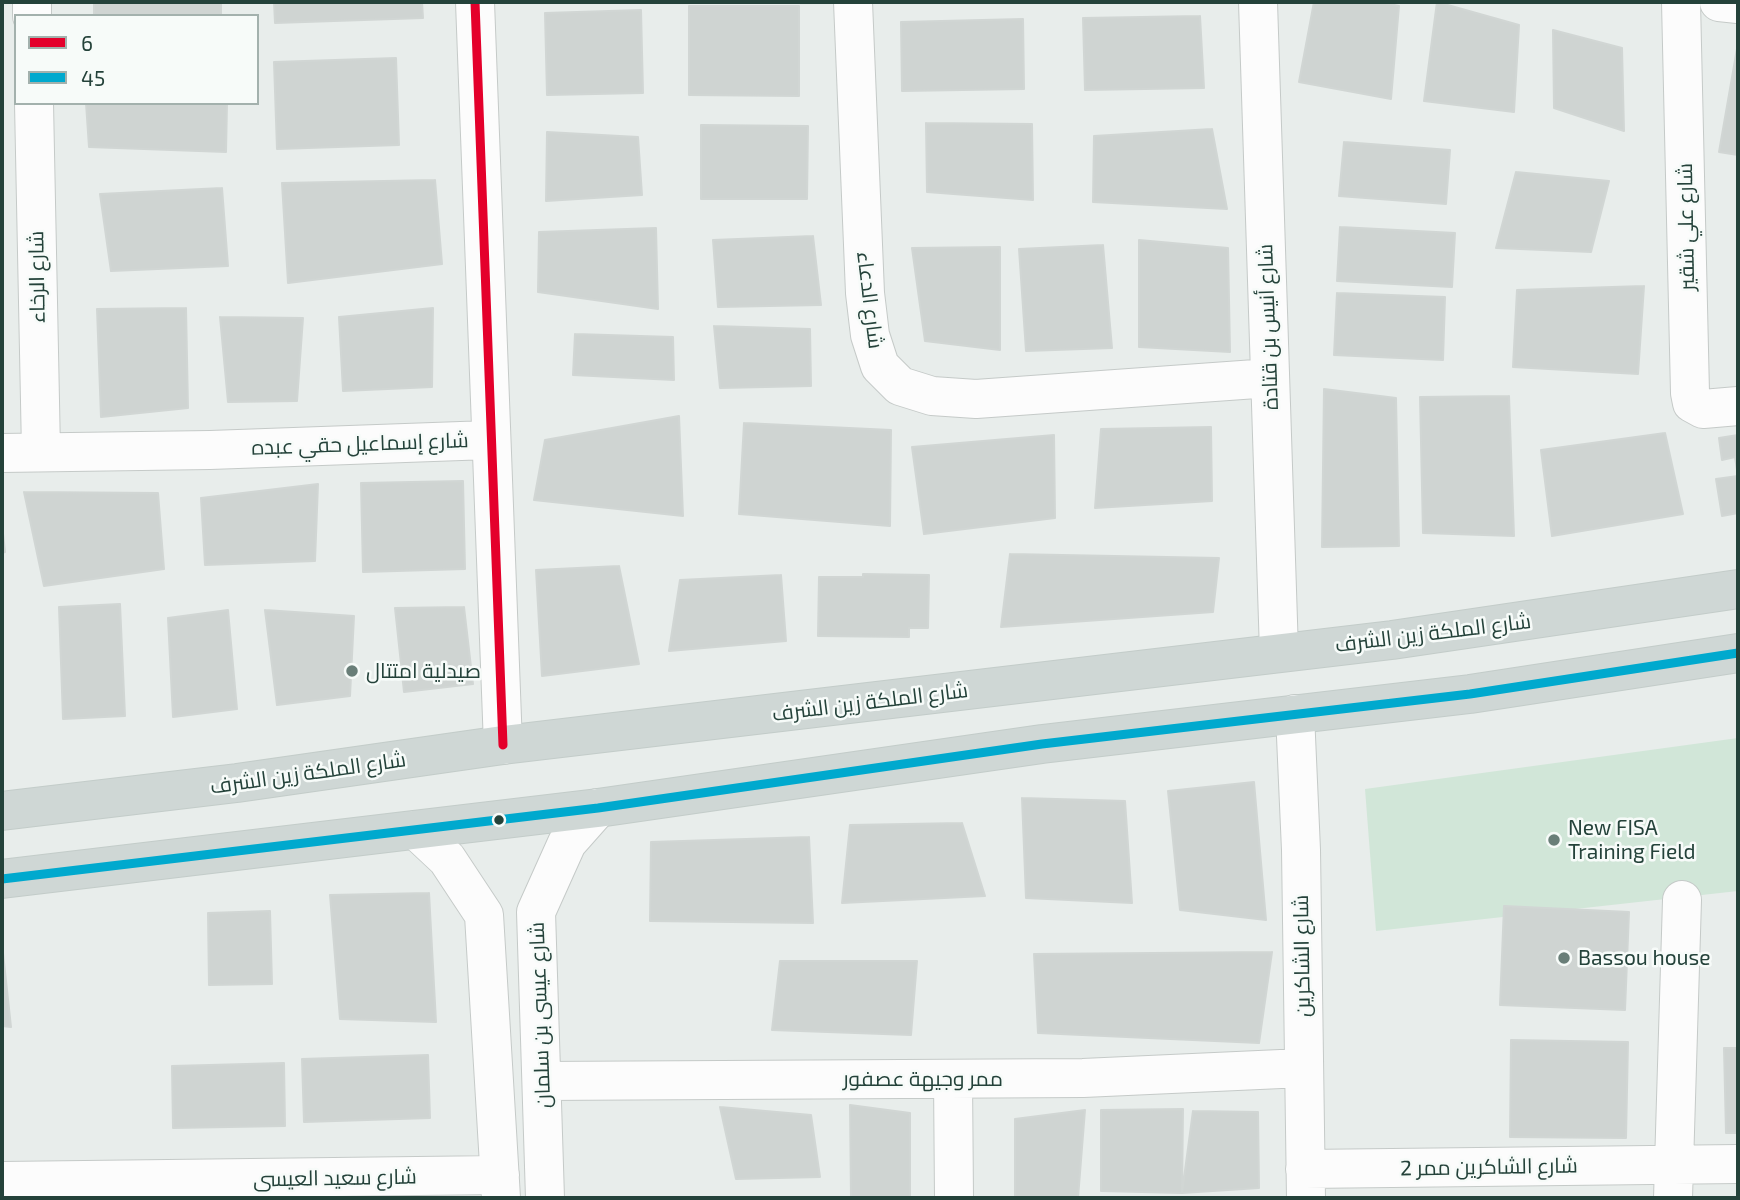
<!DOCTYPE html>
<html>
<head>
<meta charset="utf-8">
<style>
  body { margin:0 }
  #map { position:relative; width:1740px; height:1200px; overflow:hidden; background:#e8edeb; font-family:"Exo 2",sans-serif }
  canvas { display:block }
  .frame { position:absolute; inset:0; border:4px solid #24423a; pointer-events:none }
  .legend { position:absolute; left:14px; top:14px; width:245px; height:91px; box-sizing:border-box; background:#f7fbf9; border:2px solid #a3b1ad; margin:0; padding:9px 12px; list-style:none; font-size:21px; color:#24423a }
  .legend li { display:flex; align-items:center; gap:14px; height:35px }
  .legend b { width:35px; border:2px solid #a3b1ad }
</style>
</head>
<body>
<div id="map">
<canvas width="1740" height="1200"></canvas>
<div class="frame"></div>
<ul class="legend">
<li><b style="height:9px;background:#e4002b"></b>6</li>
<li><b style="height:9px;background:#00a9ce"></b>45</li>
</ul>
</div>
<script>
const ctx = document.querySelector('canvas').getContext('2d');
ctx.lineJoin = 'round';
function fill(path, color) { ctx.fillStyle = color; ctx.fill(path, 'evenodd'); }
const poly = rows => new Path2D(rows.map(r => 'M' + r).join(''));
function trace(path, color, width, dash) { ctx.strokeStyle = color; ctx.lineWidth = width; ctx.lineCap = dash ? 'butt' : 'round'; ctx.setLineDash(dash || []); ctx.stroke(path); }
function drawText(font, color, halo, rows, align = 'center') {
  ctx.font = font + ' "Exo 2",Cairo,sans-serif'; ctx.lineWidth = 5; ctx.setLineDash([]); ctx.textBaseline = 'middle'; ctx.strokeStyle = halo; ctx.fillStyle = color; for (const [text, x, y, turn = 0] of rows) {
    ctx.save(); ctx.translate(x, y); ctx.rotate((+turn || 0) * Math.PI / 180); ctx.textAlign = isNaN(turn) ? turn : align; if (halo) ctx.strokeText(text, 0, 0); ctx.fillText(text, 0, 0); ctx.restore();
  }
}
fill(poly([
  [1738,738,1738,891,1376,931,1365,789]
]), '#d1e6d8');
const building = poly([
  [94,2,221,2,221,16,94,16,94,2],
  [274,2,422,2,423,18,275,23,274,2],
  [1314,2,1381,2,1399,6,1391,99,1299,82,1314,2],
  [1437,2,1519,25,1514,112,1424,101,1437,2],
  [689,6,799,6,799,96,689,95,689,6],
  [641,10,643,93,547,95,545,13,641,10],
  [1200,16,1204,88,1085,90,1083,18,1200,16],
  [1023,19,1024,89,902,91,901,22,1023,19],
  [1553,30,1622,48,1624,131,1554,108,1553,30],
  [1738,43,1738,155,1719,152,1738,43],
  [396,58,399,145,277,149,274,62,396,58],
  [86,103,227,103,226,152,89,147,86,103],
  [926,123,1032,124,1033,200,927,192,926,123],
  [701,125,808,126,807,199,701,199,701,125],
  [1212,129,1227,209,1093,202,1094,136,1212,129],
  [547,132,638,137,642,195,546,201,547,132],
  [1344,142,1450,150,1446,204,1339,196,1344,142],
  [1516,172,1609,181,1591,252,1496,248,1516,172],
  [435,180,442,264,288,283,282,183,435,180],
  [222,188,228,266,111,271,100,194,222,188],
  [1340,227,1455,233,1452,287,1337,281,1340,227],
  [656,228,658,309,538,292,539,232,656,228],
  [813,236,821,305,718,307,713,240,813,236],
  [1139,240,1228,248,1230,352,1139,347,1139,240],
  [1103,245,1112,348,1026,351,1019,249,1103,245],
  [1000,247,1000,350,925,341,912,248,1000,247],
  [1644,286,1638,374,1513,367,1517,290,1644,286],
  [1337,293,1445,297,1443,360,1334,355,1337,293],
  [186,308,188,408,101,417,97,309,186,308],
  [433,308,432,387,343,391,339,317,433,308],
  [220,317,303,318,297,401,228,402,220,317],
  [714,326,810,329,811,386,720,388,714,326],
  [575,334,673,337,674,380,573,375,575,334],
  [1324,389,1396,398,1399,546,1322,547,1324,389],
  [1509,396,1514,536,1423,533,1420,397,1509,396],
  [679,416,683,516,534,500,545,440,679,416],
  [744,423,891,430,890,526,739,514,744,423],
  [1211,427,1212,501,1095,508,1101,429,1211,427],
  [1665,433,1683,514,1552,536,1541,450,1665,433],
  [1054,435,1055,518,924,534,912,447,1054,435],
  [1738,435,1738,513,1722,516,1716,479,1738,476,1735,457,1722,460,1719,438,1738,435],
  [463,481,465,569,363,572,361,483,463,481],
  [318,484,315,561,205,565,201,498,318,484],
  [24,492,158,493,164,569,44,586,24,492],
  [2,524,5,552,2,553,2,524],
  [1010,554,1219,558,1213,612,1001,627,1010,554],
  [619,566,639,664,542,676,536,570,619,566],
  [863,574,929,575,928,628,909,628,909,637,818,636,819,577,863,577,863,574],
  [781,575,786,641,669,651,680,580,781,575],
  [120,604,125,716,63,719,59,607,120,604],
  [464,607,473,684,404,692,395,608,464,607],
  [228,610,237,709,173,717,168,618,228,610],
  [265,610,354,616,350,696,277,705,265,610],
  [1254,782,1266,920,1180,910,1168,791,1254,782],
  [1022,798,1125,801,1132,903,1026,898,1022,798],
  [962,823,985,896,842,903,850,825,962,823],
  [809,837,813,923,650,921,651,842,809,837],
  [429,893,436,1022,340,1019,330,895,429,893],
  [1504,906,1629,912,1625,1010,1500,1005,1504,906],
  [270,911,272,984,209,985,208,913,270,911],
  [1272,952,1259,1043,1038,1033,1034,954,1272,952],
  [2,953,3,953,11,1027,2,1026,2,953],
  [780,961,917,961,911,1035,772,1030,780,961],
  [1511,1040,1628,1042,1626,1138,1510,1137,1511,1040],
  [1724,1048,1738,1048,1738,1133,1726,1133,1724,1048],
  [428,1055,430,1118,304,1122,302,1059,428,1055],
  [284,1063,285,1126,173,1128,172,1066,284,1063],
  [850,1105,910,1113,910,1198,851,1198,850,1105],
  [720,1107,811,1115,820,1177,736,1179,720,1107],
  [1183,1109,1182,1193,1101,1191,1101,1110,1183,1109],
  [1085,1110,1078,1198,1015,1198,1015,1119,1085,1110],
  [1193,1111,1258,1112,1259,1188,1182,1193,1193,1111]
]);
fill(building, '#cfd4d2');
trace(building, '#d1d6d4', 2);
const minor = poly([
  [32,2,32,16],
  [475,2,503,745],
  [853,2,865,293,870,335,880,366,900,386,932,396,976,399,1270,378],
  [1258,2,1279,652],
  [1681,2,1690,393,1692,403,1703,409,1738,406],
  [1719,2,1738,4],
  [34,103,41,451],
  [2,453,210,450,489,440],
  [1295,714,1301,850,1306,1198],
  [416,830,447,859,484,915,501,1198],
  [953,1079,954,1198],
  [542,1081,1083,1078,1303,1068],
  [1305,1169,1738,1164],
  [2,1181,500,1175],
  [545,1198,536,912,567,843,598,808],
  [1673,1198,1682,900]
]);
const major = poly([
  [2,811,237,783,503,745,1392,640,1738,589],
  [2,879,598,808,1042,744,1470,694,1738,653]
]);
trace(minor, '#c5cac8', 40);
trace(major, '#c3ccc9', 40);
trace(minor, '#fcfcfc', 38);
trace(major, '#cfd7d5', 38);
trace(poly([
  [475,2,503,745]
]), '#e4002b', 9);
trace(poly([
  [2,879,598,808,1042,744,1470,694,1738,653]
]), '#00a9ce', 9);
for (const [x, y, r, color] of [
  [352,671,7,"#697e78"],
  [499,820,6,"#24423a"],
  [1554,840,7,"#697e78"],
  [1564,958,7,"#697e78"]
]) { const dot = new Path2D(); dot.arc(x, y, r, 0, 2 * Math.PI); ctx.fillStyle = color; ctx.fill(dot); trace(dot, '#f7fbf9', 2.5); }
drawText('21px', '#24423a', '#f7fbf9', [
  ["شارع علي شقير",1686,227,-91],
  ["شارع الرخاء",37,277,-91],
  ["شارع الدعاء",870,300,83],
  ["شارع أنيس بن قتادة",1268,327,-92],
  ["شارع إسماعيل حقي عبده",360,444,-2],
  ["شارع الملكة زين الشرف",1433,633,-7],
  ["شارع الملكة زين الشرف",870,702,-7],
  ["شارع الملكة زين الشرف",308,773,-8],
  ["شارع الشاكرين",1302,956,-91],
  ["شارع عيسى بن سلمان",540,1015,-92],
  ["ممر وجيهة عصفور",923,1079],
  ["شارع الشاكرين ممر 2",1489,1167,-1],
  ["شارع سعيد العيسى",335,1178,-1]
]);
drawText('21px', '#24423a', '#f7fbf9', [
  ["صيدلية امتتال",366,671],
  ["New FISA",1568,828],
  ["Training Field",1568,852],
  ["Bassou house",1578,958]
], 'left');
</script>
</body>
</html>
